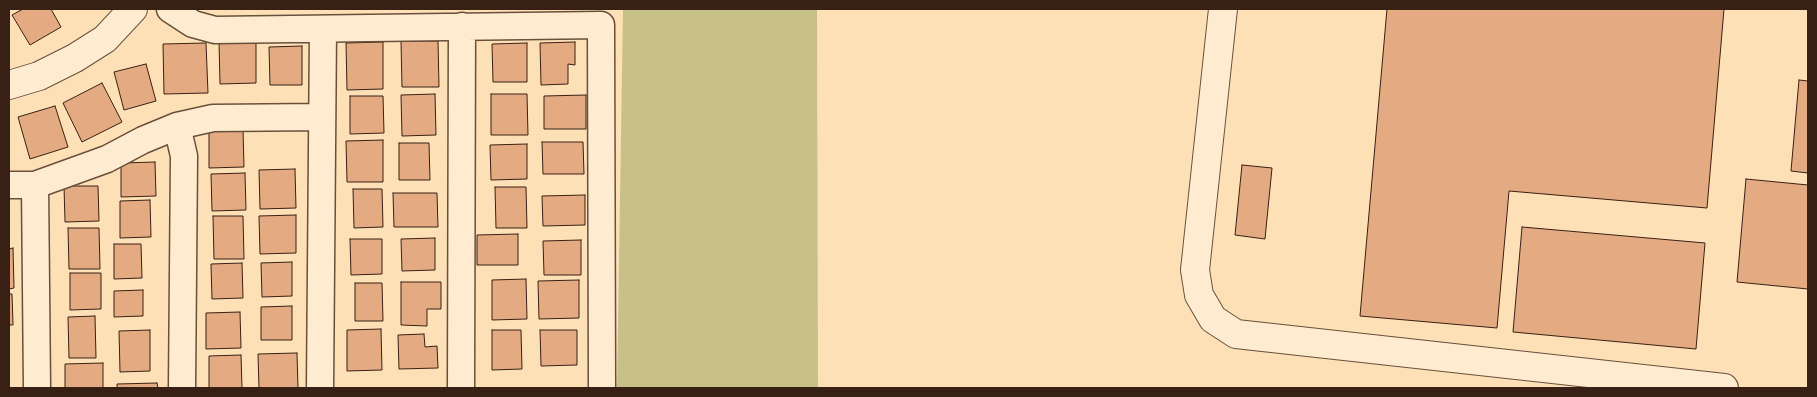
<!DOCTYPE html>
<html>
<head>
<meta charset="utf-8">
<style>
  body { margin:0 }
  #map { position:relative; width:1817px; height:397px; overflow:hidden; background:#fde0b6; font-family:"Gentium Book Plus",serif }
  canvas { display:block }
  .frame { position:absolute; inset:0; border:10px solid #382014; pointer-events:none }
</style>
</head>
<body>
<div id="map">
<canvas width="1817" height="397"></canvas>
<div class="frame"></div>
</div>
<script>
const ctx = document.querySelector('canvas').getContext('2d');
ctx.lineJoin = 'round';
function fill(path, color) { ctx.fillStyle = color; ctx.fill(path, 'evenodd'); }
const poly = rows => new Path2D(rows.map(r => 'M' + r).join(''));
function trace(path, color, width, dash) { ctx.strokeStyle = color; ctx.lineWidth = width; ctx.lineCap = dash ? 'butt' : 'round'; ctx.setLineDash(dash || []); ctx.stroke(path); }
fill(poly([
  [623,9,817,9,818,388,617,388]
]), '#c7c089');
const building = poly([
  [23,9,51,9,61,27,30,45,12,15,23,9],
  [1387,9,1724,9,1707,208,1509,191,1497,328,1360,316,1387,9],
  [219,41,256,41,256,83,220,84,219,41],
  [401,41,438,41,439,87,402,87,401,41],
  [383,42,383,89,347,90,346,43,383,42],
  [575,42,575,65,568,64,568,84,541,85,540,43,575,42],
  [206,43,208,93,164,94,163,44,206,43],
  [527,43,527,82,493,82,492,44,527,43],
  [302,46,302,85,270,85,269,47,302,46],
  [146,64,156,101,124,110,114,72,146,64],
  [1799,80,1808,81,1808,173,1791,171,1799,80],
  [102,83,122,122,82,142,63,103,102,83],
  [435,94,436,135,402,136,401,95,435,94],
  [491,94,527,94,528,135,491,135,491,94],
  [586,95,586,129,544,129,544,96,586,95],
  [350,96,383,96,384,133,350,134,350,96],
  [55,106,68,147,30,159,18,117,55,106],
  [243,129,244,167,209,168,209,130,243,129],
  [383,140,383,182,347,182,346,141,383,140],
  [542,142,583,142,584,174,543,174,542,142],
  [399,143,429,143,430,180,399,180,399,143],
  [527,144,527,179,491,180,490,145,527,144],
  [155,162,156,196,121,197,121,163,155,162],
  [1242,165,1272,168,1265,239,1235,235,1242,165],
  [295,169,296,208,260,209,259,170,295,169],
  [245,173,246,210,212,211,211,174,245,173],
  [1746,179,1808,185,1808,289,1737,282,1746,179],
  [64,186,98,186,99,221,65,222,64,186],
  [495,187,526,187,527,228,496,228,495,187],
  [353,189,382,189,383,227,354,228,353,189],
  [393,193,437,193,438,227,394,227,393,193],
  [585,195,585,225,543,226,542,196,585,195],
  [150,200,151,237,120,238,120,201,150,200],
  [296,215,296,253,260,254,259,216,296,215],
  [213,216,243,216,244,259,214,259,213,216],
  [1522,227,1705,243,1696,349,1513,332,1522,227],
  [68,228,99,228,100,269,69,269,68,228],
  [518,234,518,265,477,265,477,235,518,234],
  [435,238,435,270,402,271,401,239,435,238],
  [350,239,382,239,382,274,351,275,350,239],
  [581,240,581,275,544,275,543,241,581,240],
  [114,244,141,244,142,278,114,279,114,244],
  [13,248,14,288,9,289,9,249,13,248],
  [292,262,292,296,262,297,261,263,292,262],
  [242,263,243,298,212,299,211,264,242,263],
  [70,273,101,273,101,309,70,310,70,273],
  [526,279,527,319,492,320,492,280,526,279],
  [579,280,579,318,539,319,538,281,579,280],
  [401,282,441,282,441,309,427,309,427,326,401,325,401,282],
  [355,283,382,283,383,321,355,321,355,283],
  [143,290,143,316,114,317,114,291,143,290],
  [9,294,12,294,13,325,9,325,9,294],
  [292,306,292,340,261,340,261,307,292,306],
  [240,312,241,348,206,349,206,313,240,312],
  [95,316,96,358,69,358,68,317,95,316],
  [381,329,382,370,347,371,347,330,381,329],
  [150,330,150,371,120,372,119,331,150,330],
  [492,330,521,330,522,369,492,370,492,330],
  [540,330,577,330,577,365,541,366,540,330],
  [424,334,425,347,437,346,438,368,399,369,398,335,424,334],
  [297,353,298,388,259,388,258,354,297,353],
  [241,355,242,388,209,388,209,356,241,355],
  [103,363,103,388,65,388,65,364,103,363],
  [157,383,158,388,117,388,117,384,157,383]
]);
fill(building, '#e4ab82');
trace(building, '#382014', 1);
const minor = poly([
  [170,9,193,24,215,30,601,25,602,388],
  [177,126,184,156,182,388],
  [9,185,35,185,107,159,143,140,177,126,213,118,321,117],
  [35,185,37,388],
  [320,388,323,29],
  [461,388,462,26]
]);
const tertiary = poly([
  [1223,9,1195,270,1199,295,1213,319,1236,334,1724,388],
  [9,85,39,76,75,58,105,39,133,9]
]);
trace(minor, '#69503c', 29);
trace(tertiary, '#69503c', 30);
trace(minor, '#feebd0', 26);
trace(tertiary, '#feebd0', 28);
</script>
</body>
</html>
